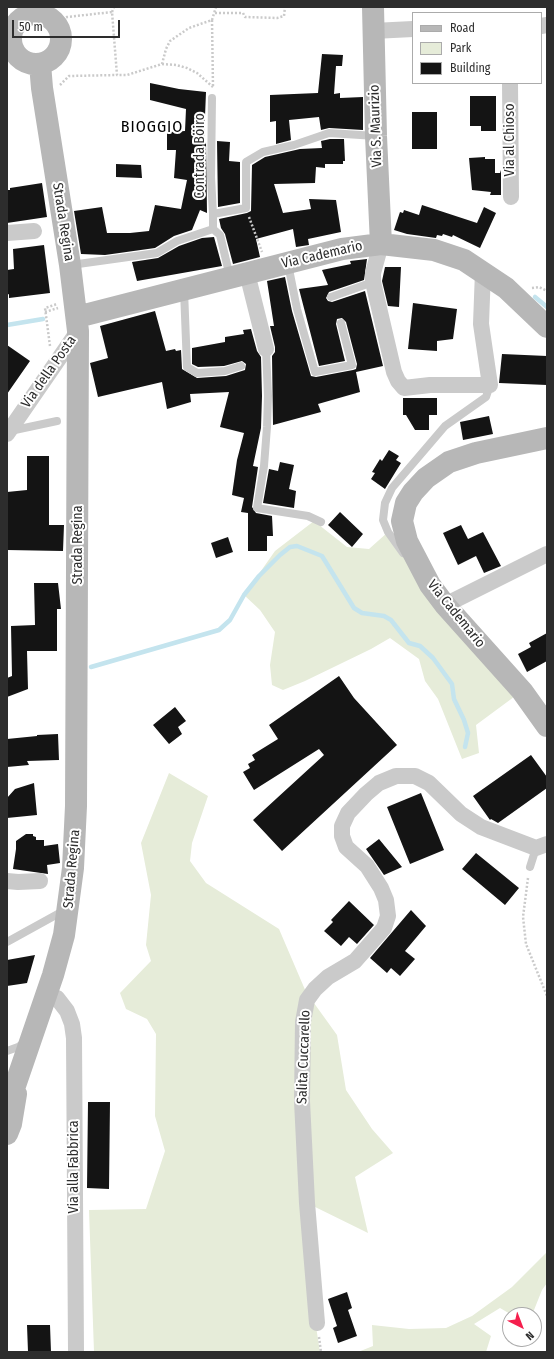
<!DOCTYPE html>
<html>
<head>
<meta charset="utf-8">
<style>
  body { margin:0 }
  #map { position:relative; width:554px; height:1359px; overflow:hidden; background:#fff; font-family:"Fira Sans Condensed",sans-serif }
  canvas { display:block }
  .frame { position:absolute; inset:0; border:8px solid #2d2d2d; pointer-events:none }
  .legend { position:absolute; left:412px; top:12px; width:130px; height:72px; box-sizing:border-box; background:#fff; border:1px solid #ababab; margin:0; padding:5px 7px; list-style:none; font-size:12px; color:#2d2d2d }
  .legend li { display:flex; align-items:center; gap:8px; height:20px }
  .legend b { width:20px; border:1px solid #ababab }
  .north { position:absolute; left:502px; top:1307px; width:40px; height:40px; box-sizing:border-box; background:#fff; border:1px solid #ababab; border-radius:50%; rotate:138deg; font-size:11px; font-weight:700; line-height:16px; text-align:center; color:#2d2d2d }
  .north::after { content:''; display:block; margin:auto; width:14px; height:18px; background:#f51f4d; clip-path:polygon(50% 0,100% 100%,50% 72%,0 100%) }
  .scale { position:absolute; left:12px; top:20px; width:108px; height:18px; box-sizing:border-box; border:2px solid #2d2d2d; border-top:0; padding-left:5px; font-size:12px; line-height:14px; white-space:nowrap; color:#2d2d2d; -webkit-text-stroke:3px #fff; paint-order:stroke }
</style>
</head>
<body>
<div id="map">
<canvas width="554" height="1359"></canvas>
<div class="frame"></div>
<ul class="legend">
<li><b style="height:5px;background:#b7b7b7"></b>Road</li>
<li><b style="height:11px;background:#e6ecd9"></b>Park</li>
<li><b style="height:11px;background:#141414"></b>Building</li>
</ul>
<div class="north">N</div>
<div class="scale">50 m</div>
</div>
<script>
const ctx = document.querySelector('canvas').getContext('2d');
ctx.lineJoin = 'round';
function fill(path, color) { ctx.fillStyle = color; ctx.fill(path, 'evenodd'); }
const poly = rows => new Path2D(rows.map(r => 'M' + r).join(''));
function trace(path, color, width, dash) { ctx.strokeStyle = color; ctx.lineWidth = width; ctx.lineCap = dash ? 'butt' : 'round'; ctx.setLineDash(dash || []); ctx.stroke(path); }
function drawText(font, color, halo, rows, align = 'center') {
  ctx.font = font + ' "Fira Sans Condensed",sans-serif'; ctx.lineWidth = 4; ctx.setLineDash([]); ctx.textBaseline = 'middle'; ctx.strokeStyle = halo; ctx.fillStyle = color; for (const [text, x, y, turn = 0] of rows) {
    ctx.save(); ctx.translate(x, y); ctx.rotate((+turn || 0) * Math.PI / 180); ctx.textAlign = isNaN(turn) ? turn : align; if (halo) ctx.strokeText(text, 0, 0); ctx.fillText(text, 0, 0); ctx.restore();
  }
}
fill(poly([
  [314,521,347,547,369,549,388,532,522,691,476,725,479,753,462,759,438,699,425,681,419,659,390,638,371,649,305,681,283,690,272,685,270,665,275,632,260,610,244,595,275,551],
  [169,773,208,796,192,843,190,861,206,883,279,929,306,992,337,1035,346,1090,372,1129,393,1153,355,1177,368,1233,307,1203,312,1301,320,1352,94,1352,89,1210,146,1209,165,1151,155,1116,156,1034,147,1019,126,1009,120,993,151,961,146,945,151,895,141,843],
  [547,1252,547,1283,542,1290,532,1315,512,1315,500,1308,474,1324,491,1336,486,1352,358,1352,373,1346,372,1325,409,1329,446,1328,472,1316,512,1287]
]), '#e6ecd9');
trace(poly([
  [535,297,547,307],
  [7,325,43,319],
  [91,667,219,630,230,620,244,595,259,576,280,555,290,547,297,546,322,556,354,608,362,613,384,616,391,620,409,643,420,646,433,658,452,684,454,699,464,720,468,733,465,747]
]), '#c4e4ee', 4.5);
fill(poly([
  [322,54,343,55,342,66,336,66,334,94,340,93,340,98,363,97,363,130,329,128,321,130,319,117,289,120,291,140,276,144,276,121,270,122,270,95,318,93],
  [150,83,179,89,206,92,204,141,206,141,207,213,200,210,192,230,174,236,155,248,105,255,81,254,74,211,102,207,107,233,130,233,149,231,155,205,181,209,187,180,174,178,176,150,167,150,167,132,185,131,186,109,150,100],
  [470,96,496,96,496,131,481,131,481,126,470,126],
  [412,112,437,112,437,149,412,149],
  [330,139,344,139,345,161,343,161,343,164,325,164,325,168,316,167,315,183,274,184,283,213,311,209,309,199,336,200,341,232,308,239,309,245,296,247,293,229,256,239,260,257,233,264,225,234,221,228,219,219,247,213,251,211,252,165,265,157,300,149,322,148,321,141],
  [217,141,230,142,229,161,240,162,240,203,218,207],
  [485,157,485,159,495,159,495,173,500,173,501,170,501,195,490,195,491,192,472,190,469,158],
  [116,164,141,165,142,178,116,177],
  [42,183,47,217,7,223,7,190,10,190,10,188],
  [422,205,477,223,484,207,496,213,480,248,453,235,452,237,443,234,442,236,437,235,436,238,407,234,394,230,400,212,403,213,404,210,419,215],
  [214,237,222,266,137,281,132,262,158,258,179,246,202,238],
  [44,245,50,293,9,298,9,294,7,295,7,270,14,269,13,249],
  [367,259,364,280,329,292,326,298,328,301,332,302,365,291,383,366,356,372,360,392,318,404,321,412,273,425,272,356,275,352,275,347,270,326,274,326,267,281,285,277,292,311,311,376,316,377,353,370,356,369,357,364,346,322,342,318,337,319,336,324,345,361,319,366,299,289,328,285,322,270,351,264,350,261],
  [385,267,401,267,399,307,388,306,382,281],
  [413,303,457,309,453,339,437,341,437,351,408,349],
  [155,311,166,351,175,349,176,351,181,350,182,369,197,378,226,376,245,370,246,364,242,361,224,366,198,367,192,364,192,348,225,342,225,337,244,334,243,330,251,329,257,351,261,357,262,396,261,428,253,466,258,467,252,507,256,513,272,516,273,536,267,536,267,551,248,551,248,513,241,512,244,498,232,495,237,460,244,433,220,427,229,392,190,394,191,402,167,409,162,382,98,397,90,363,108,358,100,326],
  [7,345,30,361,7,394],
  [502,354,547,356,547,385,499,383],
  [403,398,437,398,437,415,429,415,429,430,415,430,406,415,403,415],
  [489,416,493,434,463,440,460,422],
  [389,450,399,456,396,460,401,463,385,489,371,479,375,473,372,472,380,459,382,461],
  [27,456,49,456,49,525,64,525,63,551,7,550,7,492,27,490],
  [280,462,294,465,289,489,296,491,294,508,263,503,269,469,278,471],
  [340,512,363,534,352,547,328,525],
  [461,525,468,539,483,532,501,566,484,573,476,556,458,565,443,533],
  [228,537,233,552,216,558,211,543],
  [34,583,58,583,61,609,57,609,57,651,27,651,28,689,7,697,7,678,12,676,11,626,35,625],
  [547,633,547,661,527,672,518,654,531,647,529,643],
  [339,676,354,698,397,745,282,851,253,820,324,755,319,749,254,790,243,772,250,768,248,764,255,760,252,755,278,739,269,725],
  [175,707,186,721,178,727,182,734,169,744,153,725],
  [58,734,59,760,27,761,29,765,7,767,7,739,37,736,37,735],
  [531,755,547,777,547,788,498,823,491,819,490,820,473,796],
  [34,783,37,815,7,818,7,798,15,789],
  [421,793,444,850,410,864,387,807],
  [26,834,33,834,33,836,36,837,36,840,44,840,44,846,58,844,60,863,47,865,48,874,13,869,16,849,16,841],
  [379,839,402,867,384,875,366,849],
  [476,853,519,888,505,905,462,869],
  [349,901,374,925,357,944,349,937,341,946,324,931,333,922,331,920],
  [411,910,426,926,405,951,415,959,400,976,391,968,387,973,370,958],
  [35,955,27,983,7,986,7,960],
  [88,1102,110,1102,109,1189,87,1188],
  [347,1292,352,1308,348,1310,357,1336,338,1343,333,1328,337,1326,328,1299],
  [27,1325,50,1325,51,1352,28,1352]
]), '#141414');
trace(poly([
  [112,12,114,7],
  [215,13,243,13,245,17,277,18,284,16,285,7],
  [212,20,213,88],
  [55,22,67,17,112,12,117,75,127,75,162,64,166,49,170,41,189,28,212,20,216,7],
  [162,64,176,65,187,68,197,73,213,87],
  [60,85,69,76,117,75],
  [249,217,262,252],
  [532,288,539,287,547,291],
  [45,312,58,308],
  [50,346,45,308,57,304],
  [528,878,523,917,526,944,547,996],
  [319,1337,321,1352]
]), '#cacaca', 2.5, [2, 2]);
trace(poly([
  [212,98,211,177,213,214],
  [213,229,220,235,230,277],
  [288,264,297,309,315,372,352,365,341,323],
  [71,265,157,253,177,241,213,229,213,214,246,208,246,162,263,152,294,145,329,133,376,136],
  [184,290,187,367,197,373,225,371,241,366],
  [331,297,373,282],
  [266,349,268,396,267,427,264,466,257,508,308,516,321,522],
  [10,431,57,421],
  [403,553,388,532,383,520,385,503,392,488,445,426,486,397,490,385],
  [530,867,536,848],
  [7,942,65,910],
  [7,1051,18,1047,24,1043]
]), '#cacaca', 8);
trace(poly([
  [541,26,547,25],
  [373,31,413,29],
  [510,83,511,197],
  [7,233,34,231],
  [381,244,373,273,373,282,394,372,398,381,404,388,430,385,490,385,481,324,483,271],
  [247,273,266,349],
  [7,434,78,331],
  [445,605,547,554],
  [7,881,18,882,40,881],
  [46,995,57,998,67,1011,72,1024,74,1038,76,1352],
  [317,1323,307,1203,302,1101,303,1022,307,1000,315,989,328,977,355,961,384,928,388,916,386,900,381,888,367,866,346,847,342,836,342,826,348,813,366,794,379,783,396,776,415,776,429,783,461,814,481,827,536,848,547,844]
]), '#cacaca', 16);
trace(poly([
  [373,7,376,136,381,244],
  '11 39a25 25 0 1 1 50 0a25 25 0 1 1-50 0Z',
  [77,317,342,249,381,244,434,250,464,260,506,288,547,327],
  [547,438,476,453,449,462,426,478,413,492,406,503,402,521,407,541,430,585,445,605,522,691,547,726],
  [7,1109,53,975,64,935,73,868,76,806,78,331,70,265,42,88,40,64],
  [7,1134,11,1124,16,1094]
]), '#b7b7b7', 22);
drawText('14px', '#2d2d2d', '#fff', [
  ["Via S. Maurizio",376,126,-92],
  ["Via al Chioso",510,140,-90],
  ["Contrada Böiro",200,156,-90],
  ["Strada Regina",63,222,81],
  ["Via Cademario",322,255,-13],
  ["Via della Posta",49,372,-55],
  ["Strada Regina",78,545,-90],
  ["Via Cademario",456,614,51],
  ["Strada Regina",72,869,-85],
  ["Salita Cuccarello",304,1057,-88],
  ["Via alla Fabbrica",74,1167,-90]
]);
ctx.letterSpacing = '1px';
drawText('16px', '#000', '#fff', [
  ["BIOGGIO",152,128]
]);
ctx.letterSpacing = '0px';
</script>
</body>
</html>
